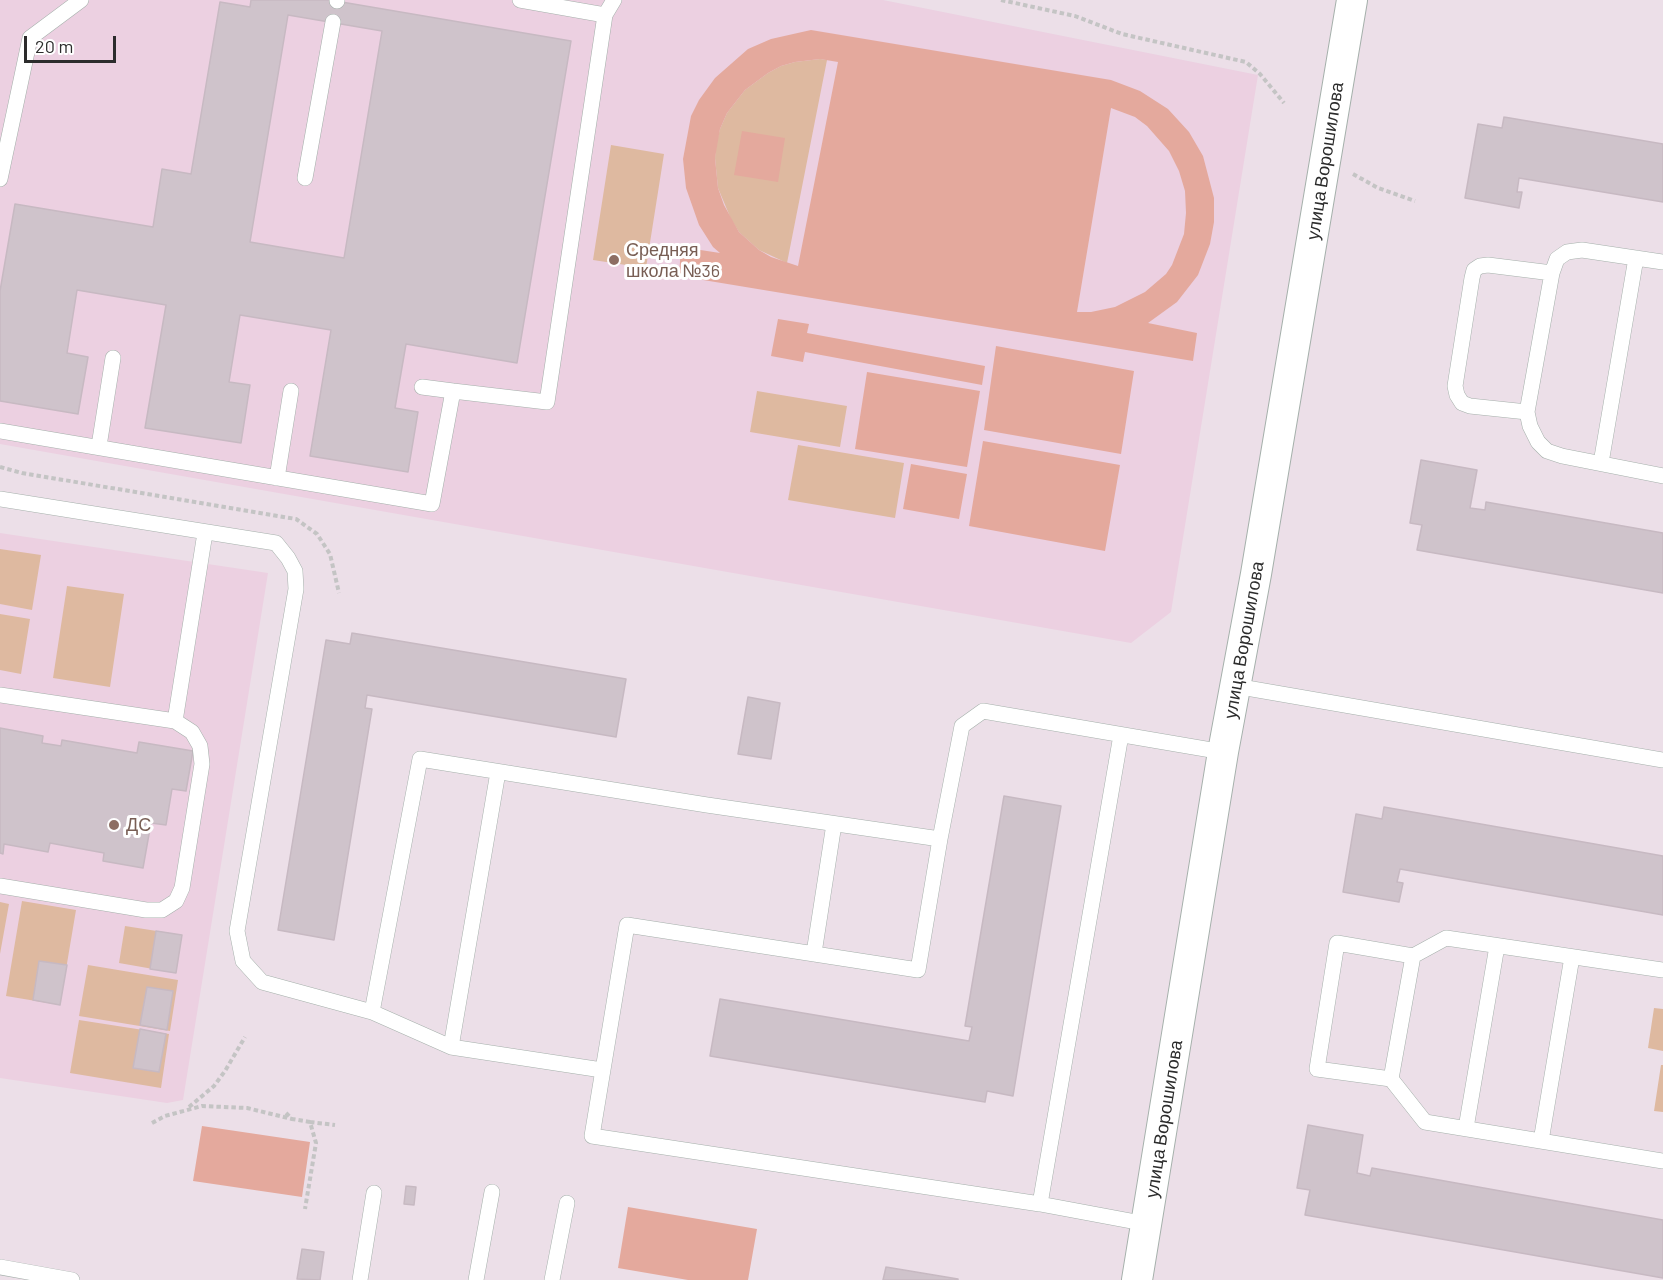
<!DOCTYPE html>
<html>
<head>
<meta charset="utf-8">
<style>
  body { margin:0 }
  #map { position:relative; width:1663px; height:1280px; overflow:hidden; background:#ecdfe8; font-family:Barlow,sans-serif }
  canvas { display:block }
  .scale { position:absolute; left:24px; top:36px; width:92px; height:27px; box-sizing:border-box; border:3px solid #2c2c2c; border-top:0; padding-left:8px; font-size:18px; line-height:21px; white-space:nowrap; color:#2c2c2c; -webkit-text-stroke:4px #fff; paint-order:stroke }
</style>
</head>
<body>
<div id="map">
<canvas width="1663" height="1280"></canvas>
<div class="scale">20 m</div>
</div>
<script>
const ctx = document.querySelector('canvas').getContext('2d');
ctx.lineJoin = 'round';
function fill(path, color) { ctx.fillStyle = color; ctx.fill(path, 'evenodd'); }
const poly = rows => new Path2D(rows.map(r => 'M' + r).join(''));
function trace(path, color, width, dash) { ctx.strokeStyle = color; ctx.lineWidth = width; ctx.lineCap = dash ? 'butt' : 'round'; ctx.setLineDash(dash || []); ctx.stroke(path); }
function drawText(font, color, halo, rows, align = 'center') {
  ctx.font = font + ' Barlow,sans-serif'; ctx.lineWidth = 6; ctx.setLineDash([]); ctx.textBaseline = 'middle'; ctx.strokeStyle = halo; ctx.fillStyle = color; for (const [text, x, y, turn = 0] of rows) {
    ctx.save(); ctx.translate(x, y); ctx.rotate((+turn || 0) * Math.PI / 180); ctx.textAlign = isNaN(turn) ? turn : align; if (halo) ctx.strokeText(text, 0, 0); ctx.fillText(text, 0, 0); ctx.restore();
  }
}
fill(poly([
  [0,0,883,0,1258,75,1171,612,1131,643,0,444],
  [0,533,268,573,183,1100,167,1103,0,1078]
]), '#ecd0e1');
fill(poly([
  [820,59,827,60,787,263,759,250,739,232,731,219,718,188,715,158,716,145,720,129,727,113,745,90,768,73,781,66,795,62],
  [611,145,664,154,646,268,593,260],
  [757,391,847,406,840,447,750,432],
  [798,445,904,463,895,518,788,500],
  [0,549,41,555,32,610,0,604],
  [67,586,124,594,110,687,53,678],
  [0,614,30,619,21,674,0,670],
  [22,901,76,910,60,1005,6,996],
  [0,902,9,904,0,954],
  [125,926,182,935,176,973,119,963],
  [88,965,178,980,170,1031,79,1016],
  [1654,1008,1663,1009,1663,1051,1648,1048],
  [79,1020,169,1034,161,1088,70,1073],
  [1661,1065,1663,1065,1663,1112,1654,1111]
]), '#deb9a0');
fill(poly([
  [811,30,1111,80,1140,91,1168,109,1189,132,1203,156,1214,198,1214,222,1210,244,1198,275,1177,302,1148,323,1197,333,1193,361,679,276,681,247,720,253,713,247,699,225,686,188,683,159,691,116,699,100,715,78,748,49,771,39],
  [820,59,838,62,798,266,771,257,759,250,739,232,724,205,718,188,715,158,720,129,727,113,745,90,768,73,781,66,795,62],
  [1111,108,1135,117,1147,126,1169,151,1179,171,1185,191,1186,213,1184,234,1172,265,1166,274,1145,292,1115,307,1091,312,1077,312],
  [742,131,785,138,778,182,734,175],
  [778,319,809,324,807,333,985,366,982,385,805,352,803,362,771,356],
  [996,346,1134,371,1121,454,984,430],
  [867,372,980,391,967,467,855,449],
  [983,441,1120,465,1105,551,969,526],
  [911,464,967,474,959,519,903,509],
  [202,1126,310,1142,302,1197,193,1181],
  [628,1207,757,1229,748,1280,688,1280,618,1268]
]), '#e4a99d');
const building = poly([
  [251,0,330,0,571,41,517,363,406,344,395,408,418,412,408,472,310,456,331,330,240,315,229,382,250,385,241,443,145,428,166,305,77,290,67,353,88,357,78,414,0,401,0,291,15,204,153,227,162,169,191,174,220,2,250,7,251,0],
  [288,15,382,31,344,258,250,242,288,15],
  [1504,117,1663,144,1663,202,1519,178,1517,192,1522,192,1519,208,1465,198,1478,124,1502,128,1504,117],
  [1421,460,1477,470,1470,508,1485,510,1486,502,1663,533,1663,593,1417,550,1422,525,1410,523,1421,460],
  [352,633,626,679,616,737,367,695,365,708,372,709,334,940,278,930,326,640,350,644,352,633],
  [748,697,780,703,771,759,738,754,748,697],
  [0,728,43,736,42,743,61,746,62,740,137,753,139,742,193,751,186,791,172,789,166,825,151,823,143,868,103,861,104,853,50,843,48,852,4,844,3,854,0,853,0,728],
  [1004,796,1061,806,1013,1096,987,1091,985,1102,710,1056,720,999,969,1041,972,1027,965,1026,1004,796],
  [1384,807,1663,856,1663,915,1400,869,1397,882,1403,883,1399,902,1343,892,1356,814,1382,819,1384,807],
  [156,931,182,935,176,973,150,969,156,931],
  [39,961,67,965,60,1005,33,1000,39,961],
  [147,987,173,991,167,1030,140,1025,147,987],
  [140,1029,166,1034,159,1072,133,1068,140,1029],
  [1308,1125,1363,1135,1357,1173,1370,1176,1372,1168,1663,1220,1663,1278,1305,1215,1310,1190,1297,1188,1308,1125],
  [406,1186,416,1187,414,1205,404,1204,406,1186],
  [302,1249,324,1252,320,1280,297,1279,302,1249],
  [886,1267,958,1279,958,1280,883,1280,886,1267]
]);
fill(building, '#cfc3cb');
trace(building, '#c7b9c2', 1.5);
const lane = poly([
  [520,0,605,15],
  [337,1,337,0],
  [305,178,333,22],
  [0,179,30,38,81,0],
  [1663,262,1582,250,1567,252,1557,259,1552,273,1527,412,1530,426,1538,442,1547,451,1562,456,1663,476],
  [422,387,453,391],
  [1527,412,1470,406,1462,403,1457,395,1455,386,1472,278,1474,270,1480,266,1488,265,1552,273],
  [0,431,432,504,453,391,547,402,605,15,614,0],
  [99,446,113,358],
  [1601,463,1636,258],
  [277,478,291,391],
  [0,499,276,543,288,558,295,571,296,589,237,931,243,961,262,982,372,1012,451,1047,602,1070],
  [1235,686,1663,760],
  [0,695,175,721,205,533],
  [940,839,918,970,627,925,592,1136,1040,1204,1147,1224],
  [0,886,146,910,162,910,176,901,182,888,202,764,200,746,192,732,175,721],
  [814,953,834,824],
  [1413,956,1337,943,1317,1069,1391,1079,1425,1122,1663,1161],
  [372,1012,420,759,707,805,940,839,962,726,983,711,1223,752],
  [451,1047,498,772],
  [1391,1079,1413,956,1446,938,1663,970],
  [1466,1128,1497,946],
  [1541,1141,1572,957],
  [1040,1204,1121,735],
  [0,1267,72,1280],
  [360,1280,374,1193],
  [476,1280,492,1192],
  [552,1280,567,1203]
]);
const street = poly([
  [1137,1280,1223,752,1256,574,1352,0]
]);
trace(lane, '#a5b0ab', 16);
trace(street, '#a5b0ab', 32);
trace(poly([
  [1001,0,1075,16,1122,34,1246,62,1260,74,1284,103],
  [1353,174,1378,188,1415,201],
  [0,467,22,473,296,519,317,534,330,554,339,593],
  [189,1107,214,1086,225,1071,245,1037],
  [286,1113,292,1119,310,1122,316,1143,305,1209],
  [310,1122,335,1125],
  [152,1123,165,1116,202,1106,247,1108,292,1119]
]), '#c4c4c4', 4, [4.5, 3]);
trace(lane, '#fff', 15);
trace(street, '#fff', 30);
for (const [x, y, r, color] of [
  [614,260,6,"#8d6e63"],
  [114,825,6,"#8d6e63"]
]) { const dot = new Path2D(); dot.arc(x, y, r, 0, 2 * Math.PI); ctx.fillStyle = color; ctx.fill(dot); trace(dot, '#fff', 2); }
drawText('18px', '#2c2c2c', '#fff', [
  ["улица Ворошилова",1325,161,-81],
  ["улица Ворошилова",1244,640,-80],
  ["улица Ворошилова",1164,1119,-81]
]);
drawText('18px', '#785e54', '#fff', [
  ["Средняя",626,250],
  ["школа №36",626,271],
  ["ДС",126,825]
], 'left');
</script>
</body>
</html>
